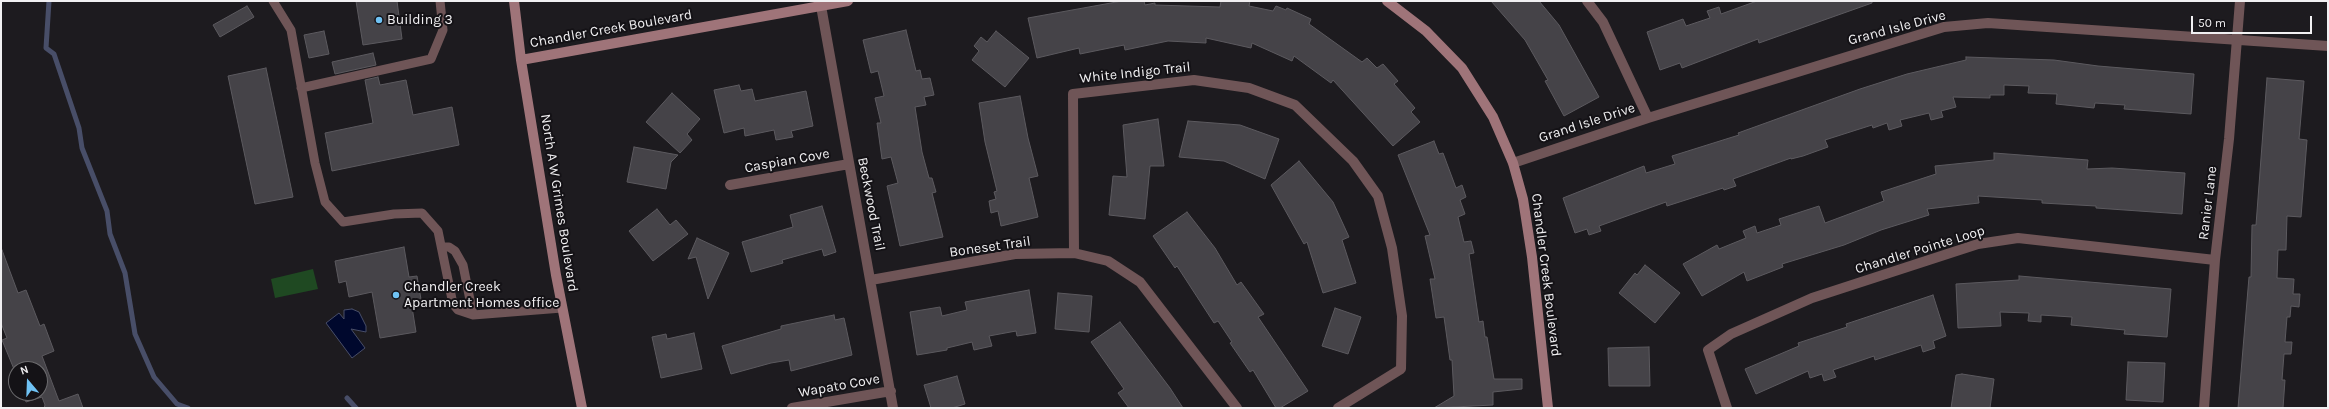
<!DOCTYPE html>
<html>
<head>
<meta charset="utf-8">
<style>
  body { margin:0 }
  #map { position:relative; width:2329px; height:409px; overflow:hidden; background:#1d1b1f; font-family:Karla,sans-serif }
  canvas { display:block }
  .frame { position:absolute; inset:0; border:2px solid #f1f0f2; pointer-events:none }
  .north { position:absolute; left:8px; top:361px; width:40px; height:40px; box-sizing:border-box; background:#141216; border:1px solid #6c6b6e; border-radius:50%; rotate:341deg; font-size:11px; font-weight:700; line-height:16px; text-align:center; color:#f1f0f2 }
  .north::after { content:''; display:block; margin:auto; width:14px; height:18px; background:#6fc2f4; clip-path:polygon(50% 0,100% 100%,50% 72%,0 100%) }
  .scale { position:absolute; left:2191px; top:16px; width:121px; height:18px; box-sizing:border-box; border:2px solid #f1f0f2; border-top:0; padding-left:5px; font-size:12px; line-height:14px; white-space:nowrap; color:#f1f0f2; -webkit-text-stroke:3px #141216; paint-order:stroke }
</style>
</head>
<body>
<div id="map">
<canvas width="2329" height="409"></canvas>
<div class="frame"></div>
<div class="north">N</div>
<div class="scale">50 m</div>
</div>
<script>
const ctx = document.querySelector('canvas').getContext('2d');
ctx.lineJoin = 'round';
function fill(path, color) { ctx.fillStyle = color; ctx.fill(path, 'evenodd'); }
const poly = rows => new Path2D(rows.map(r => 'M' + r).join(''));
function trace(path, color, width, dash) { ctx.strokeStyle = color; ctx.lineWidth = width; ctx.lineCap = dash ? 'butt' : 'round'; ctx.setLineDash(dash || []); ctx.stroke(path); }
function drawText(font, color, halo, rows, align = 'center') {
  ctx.font = font + ' Karla,sans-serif'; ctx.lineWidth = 4; ctx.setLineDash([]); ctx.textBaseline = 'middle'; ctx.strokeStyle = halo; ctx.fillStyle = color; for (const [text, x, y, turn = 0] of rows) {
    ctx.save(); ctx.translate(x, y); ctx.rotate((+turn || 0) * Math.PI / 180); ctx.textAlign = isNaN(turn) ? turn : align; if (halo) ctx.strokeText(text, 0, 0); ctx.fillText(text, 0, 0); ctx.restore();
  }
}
fill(poly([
  [313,269,318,289,275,298,271,279]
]), '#1f4922');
const water = poly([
  [352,309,359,312,366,326,366,332,351,329,365,348,352,358,326,323,339,313,344,319,344,310,352,309]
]);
fill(water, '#00082d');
trace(water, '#484e68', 1);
trace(poly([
  [49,1,46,48,54,54,79,128,82,148,107,211,110,234,125,273,135,334,154,377,177,404,188,408],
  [347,398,356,408]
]), '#484e68', 5);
const building = poly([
  [356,1,397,1,402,39,363,45,356,1],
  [1122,1,1144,1,1145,5,1155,3,1155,5,1220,7,1221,1,1250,1,1249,6,1273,11,1276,6,1286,10,1287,8,1311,19,1309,24,1362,62,1367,58,1377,68,1383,64,1398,81,1394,84,1415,108,1411,112,1420,122,1393,146,1333,80,1331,83,1294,56,1292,61,1252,43,1251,48,1206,38,1206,43,1168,41,1125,50,1124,45,1080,54,1079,48,1037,58,1028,18,1122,1],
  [1491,1,1539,1,1559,25,1599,97,1564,116,1545,81,1548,80,1525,40,1491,1],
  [1757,1,1872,1,1872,3,1759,43,1758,39,1682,68,1680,63,1660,70,1647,32,1683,19,1686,26,1710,18,1707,11,1719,7,1721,14,1757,1],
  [247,6,254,17,220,37,213,25,247,6],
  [906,30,916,71,920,70,922,79,930,78,934,95,924,97,926,105,915,107,922,152,929,178,932,178,936,192,932,193,943,237,900,246,887,186,898,183,891,157,882,159,877,123,881,123,875,98,884,96,878,71,871,73,863,40,906,30],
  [324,31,329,54,309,58,304,35,324,31],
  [996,31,1029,58,1005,87,972,60,979,51,974,46,981,37,987,42,996,31],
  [373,53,376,65,335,74,332,62,373,53],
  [1966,57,2054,60,2098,66,2194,74,2191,114,2124,109,2125,105,2095,103,2094,108,2056,104,2057,94,2028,93,2029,86,2004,85,2004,95,1990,95,1990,98,1953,97,1956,107,1941,111,1943,117,1931,120,1929,113,1900,120,1902,126,1889,130,1887,123,1873,128,1872,125,1825,140,1828,147,1803,156,1791,159,1791,158,1733,179,1736,186,1724,190,1723,188,1667,206,1666,202,1599,226,1601,231,1589,235,1587,229,1575,233,1563,198,1644,166,1646,173,1675,164,1672,156,1739,135,1738,133,1860,89,1907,74,1966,60,1966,57],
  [266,68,293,197,255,204,228,76,266,68],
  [378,77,380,85,406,80,413,115,452,107,459,145,332,171,325,133,373,123,365,80,378,77],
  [2267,78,2304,81,2299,139,2307,140,2301,217,2287,216,2286,250,2278,250,2277,278,2294,279,2293,294,2300,294,2299,307,2291,306,2290,317,2287,317,2285,342,2292,342,2291,354,2284,354,2282,380,2285,380,2283,408,2238,408,2249,277,2251,277,2252,225,2256,225,2267,78],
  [739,85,741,91,752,89,755,101,806,91,813,126,791,131,793,137,776,140,774,130,745,136,744,128,724,133,714,90,739,85],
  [672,93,700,119,687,134,692,140,680,153,646,122,672,93],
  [1020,96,1028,138,1038,176,1029,178,1038,217,1001,226,998,211,991,213,989,201,996,199,994,192,997,191,985,142,979,103,1020,96],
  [1158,119,1164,166,1150,166,1145,219,1109,215,1113,176,1127,177,1123,125,1158,119],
  [1188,121,1240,125,1279,139,1265,179,1224,161,1179,157,1188,121],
  [1434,141,1439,154,1443,153,1456,188,1462,185,1466,197,1460,200,1465,214,1458,217,1464,242,1471,241,1474,253,1469,254,1479,322,1483,321,1485,337,1487,337,1494,379,1522,379,1522,389,1493,392,1493,405,1434,408,1454,396,1452,360,1450,360,1444,317,1436,318,1430,279,1435,279,1425,236,1430,235,1398,155,1434,141],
  [634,147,678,155,671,162,666,189,627,182,634,147],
  [1994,153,2088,160,2087,169,2112,168,2185,173,2182,214,2096,208,2096,206,2042,203,2042,200,1978,196,1979,203,1927,209,1929,215,1881,230,1844,245,1782,264,1783,267,1747,281,1744,272,1702,296,1683,264,1717,245,1719,249,1746,238,1743,231,1755,226,1757,233,1781,225,1779,219,1819,206,1825,223,1884,201,1881,192,1936,174,1935,166,1994,160,1994,153],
  [1299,161,1333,202,1349,237,1342,240,1356,283,1323,293,1307,242,1304,244,1271,185,1299,161],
  [822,206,836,252,824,256,822,249,782,260,783,263,751,272,742,242,793,227,790,215,822,206],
  [657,209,670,225,676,220,688,234,653,261,629,231,657,209],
  [1187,212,1215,248,1237,285,1241,282,1264,314,1258,317,1308,391,1280,408,1276,408,1253,370,1250,372,1230,343,1232,342,1218,321,1214,323,1177,266,1175,268,1153,236,1187,212],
  [697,238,729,253,708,299,696,257,688,259,697,238],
  [404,247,409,277,417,276,422,305,412,307,416,332,380,338,372,292,349,297,346,281,339,283,335,261,404,247],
  [2,250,18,293,26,290,40,326,44,324,54,351,42,356,59,401,78,394,83,408,44,408,45,405,42,397,26,402,23,393,40,393,40,369,16,369,16,374,2,340,7,338,1,323,2,250],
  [1645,265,1680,293,1655,323,1619,293,1635,273,1637,275,1645,265],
  [2019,276,2171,289,2167,337,2124,334,2125,330,2071,325,2072,317,2041,315,2041,322,2028,321,2029,313,2000,312,2001,326,1958,328,1956,284,2019,280,2019,276],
  [1029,290,1036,333,1017,336,1016,331,989,336,992,346,974,350,972,342,947,348,947,350,917,355,910,312,940,307,942,316,967,310,965,302,1029,290],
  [1058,293,1092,296,1089,332,1055,329,1058,293],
  [1933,295,1946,336,1933,341,1935,348,1923,352,1921,345,1875,360,1874,356,1833,370,1836,377,1824,381,1822,374,1810,378,1808,371,1756,394,1745,369,1799,346,1798,343,1847,327,1846,324,1933,295],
  [1335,308,1361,317,1348,354,1322,346,1335,308],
  [834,315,835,320,844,318,852,355,791,371,789,360,771,363,731,374,722,346,781,329,781,326,834,315],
  [1120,322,1170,388,1183,408,1129,408,1118,393,1124,389,1091,342,1120,322],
  [694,333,702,369,661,378,652,337,666,334,667,339,694,333],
  [1649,347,1650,386,1609,386,1608,348,1649,347],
  [2128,362,2165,363,2163,402,2126,400,2128,362],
  [1962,374,1994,379,1990,408,1951,408,1956,375,1962,374],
  [957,376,965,404,952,408,931,408,924,385,957,376]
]);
fill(building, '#454348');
trace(building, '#5c5a5f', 1);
trace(poly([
  [273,1,291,30,315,163,325,202,343,222,394,214,422,213,438,231,453,304,458,310,473,315,562,308],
  [301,88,431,59,443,30,440,1],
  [442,247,449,247,455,251,463,265,473,315]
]), '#6f5557', 9);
trace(poly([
  [1587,1,1603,22,1648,118],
  [821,6,893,408],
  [1513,163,1648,118,1944,27,1988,23,2328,46],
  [730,185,849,164],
  [1074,253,1073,94,1194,80,1249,88,1295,105,1353,161,1378,196,1392,248,1402,316,1401,369,1338,408],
  [871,280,1015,254,1074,253,1108,261,1140,282,1237,408],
  [792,408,891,391],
  [1727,408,1708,350,1731,334,1812,298,1978,244,2018,238,2215,260],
  [2204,408,2215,260,2229,139,2240,1]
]), '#6f5557', 10);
trace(poly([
  [514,1,521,60,556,275,582,408],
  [1387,1,1426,31,1462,68,1493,117,1513,163,1523,199,1532,257,1548,408],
  [521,60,848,1]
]), '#9f7479', 10);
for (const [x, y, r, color] of [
  [379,20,4,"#6fc2f4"],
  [396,295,4,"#6fc2f4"]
]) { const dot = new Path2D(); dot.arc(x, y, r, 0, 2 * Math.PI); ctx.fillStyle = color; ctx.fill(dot); trace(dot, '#141216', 1.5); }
drawText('14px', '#f1f0f2', '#141216', [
  ["Building 3",387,20],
  ["Chandler Creek",404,287],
  ["Apartment Homes office",404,303]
], 'left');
drawText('14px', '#f1f0f2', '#141216', [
  ["Grand Isle Drive",1897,28,-15],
  ["Chandler Creek Boulevard",611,29,-10],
  ["White Indigo Trail",1135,73,-6],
  ["Grand Isle Drive",1587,123,-18],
  ["Caspian Cove",787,161,-10],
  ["North A W Grimes Boulevard",559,203,81],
  ["Ranier Lane",2208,203,-83],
  ["Beckwood Trail",871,204,79],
  ["Boneset Trail",990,247,-8],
  ["Chandler Pointe Loop",1920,250,-17],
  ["Chandler Creek Boulevard",1546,275,83],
  ["Wapato Cove",839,386,-10]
]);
</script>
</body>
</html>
